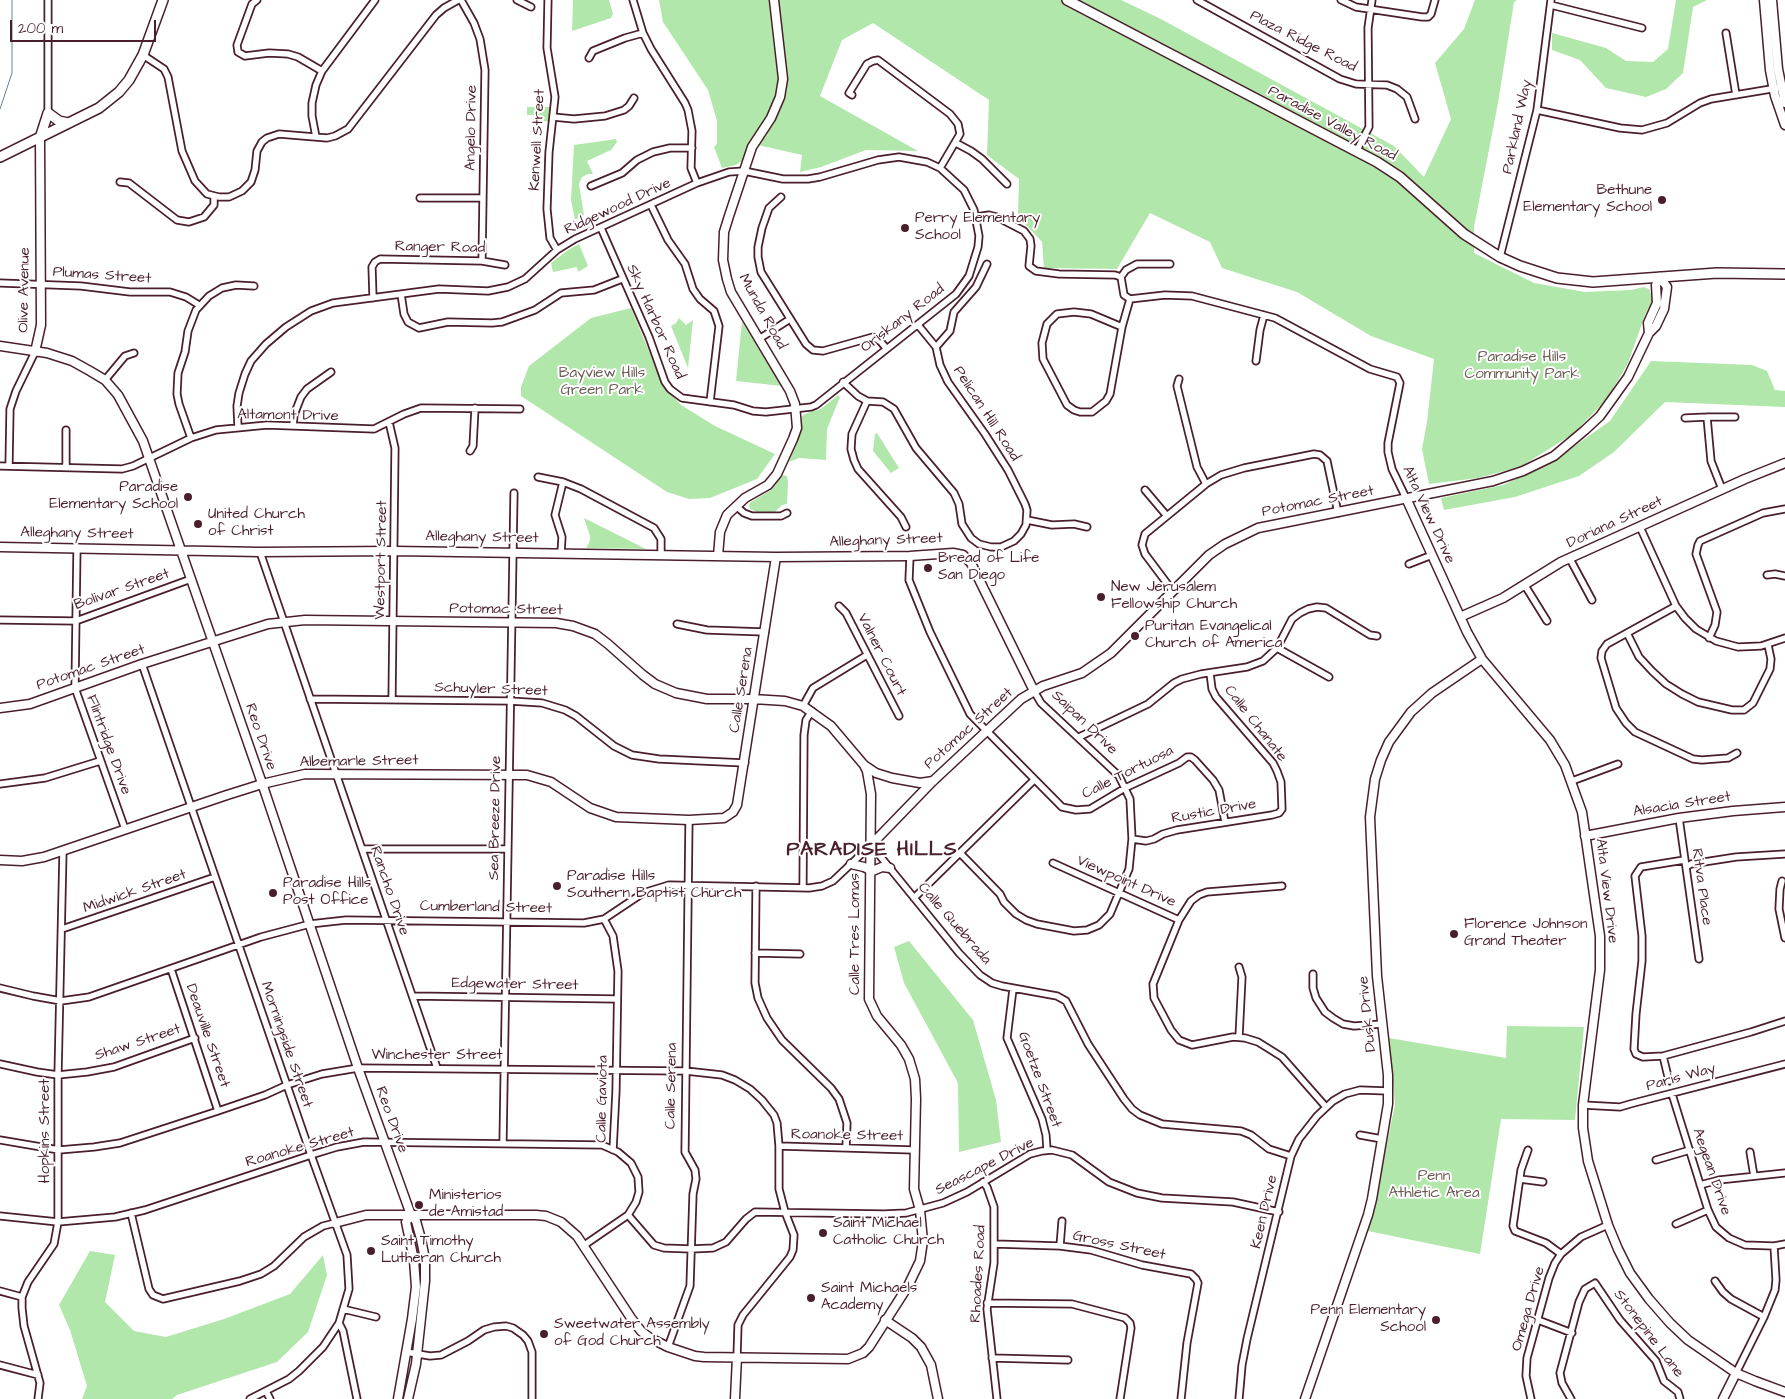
<!DOCTYPE html>
<html>
<head>
<meta charset="utf-8">
<style>
  body { margin:0 }
  #map { position:relative; width:1785px; height:1399px; overflow:hidden; background:#fff; font-family:"Architects Daughter",sans-serif }
  canvas { display:block }
  .scale { position:absolute; left:10px; top:20px; width:146px; height:22px; box-sizing:border-box; border:2px solid #4a1f2b; border-top:0; padding-left:6px; font-size:15px; line-height:18px; white-space:nowrap; color:#4a1f2b; -webkit-text-stroke:4px #fff; paint-order:stroke }
</style>
</head>
<body>
<div id="map">
<canvas width="1785" height="1399"></canvas>
<div class="scale">200 m</div>
</div>
<script>
const ctx = document.querySelector('canvas').getContext('2d');
ctx.lineJoin = 'round';
function fill(path, color) { ctx.fillStyle = color; ctx.fill(path, 'evenodd'); }
const poly = rows => new Path2D(rows.map(r => 'M' + r).join(''));
function trace(path, color, width, dash) { ctx.strokeStyle = color; ctx.lineWidth = width; ctx.lineCap = dash ? 'butt' : 'round'; ctx.setLineDash(dash || []); ctx.stroke(path); }
function drawText(font, color, halo, rows, align = 'center') {
  ctx.font = font + ' "Architects Daughter",sans-serif'; ctx.lineWidth = 4; ctx.setLineDash([]); ctx.textBaseline = 'middle'; ctx.strokeStyle = halo; ctx.fillStyle = color; for (const [text, x, y, turn = 0] of rows) {
    ctx.save(); ctx.translate(x, y); ctx.rotate((+turn || 0) * Math.PI / 180); ctx.textAlign = isNaN(turn) ? turn : align; if (halo) ctx.strokeText(text, 0, 0); ctx.fillText(text, 0, 0); ctx.restore();
  }
}
fill(poly([
  [573,0,609,0,613,14,611,18,572,31],
  [659,0,1121,0,1159,18,1394,146,1424,177,1451,119,1435,63,1464,29,1475,0,1517,0,1514,2,1498,103,1474,227,1474,253,1534,283,1585,292,1631,290,1644,287,1649,289,1653,300,1645,315,1628,363,1607,399,1573,434,1520,467,1478,478,1429,484,1422,449,1427,422,1434,359,1371,336,1297,292,1222,268,1210,242,1150,213,1117,269,1044,268,1042,242,1018,216,1019,179,987,155,989,100,873,23,842,40,820,96,918,151,866,150,821,167,800,172,802,155,749,143,742,161,736,165,722,168,714,147,717,144,717,121,708,90,663,22],
  [1676,0,1707,0,1693,7,1683,73,1666,89,1646,97,1606,88,1580,60,1552,50,1552,33,1606,48,1626,61,1653,62,1668,49],
  [527,107,550,107,549,122,539,120,540,115,527,115],
  [616,139,617,142,611,150,587,161,593,174,588,174,582,177,579,184,584,215,575,220,571,200,574,145],
  [579,244,588,266,578,272,577,267,553,272,551,263,568,250],
  [631,308,664,387,681,405,715,426,775,454,757,479,710,498,689,499,667,492,521,396,521,387,529,366,591,318],
  [679,318,686,325,693,320,688,368,671,326,676,323],
  [742,322,782,386,736,381],
  [1651,361,1752,365,1767,371,1775,390,1785,391,1785,407,1665,402,1614,452,1579,476,1515,497,1444,510,1441,498,1503,485,1549,464,1610,421],
  [838,395,840,397,827,429,826,460,799,458,789,462,799,437,802,416,807,413,821,409],
  [877,433,899,468,891,473,873,451,875,434],
  [783,475,787,476,788,482,787,504,782,505,775,512,757,512,750,509,749,504,751,502,771,490],
  [584,518,646,549,586,548,590,541,590,536],
  [909,941,973,1020,996,1100,1001,1142,959,1152,958,1083,904,983,894,947],
  [1507,1026,1584,1027,1575,1120,1501,1119,1480,1254,1368,1231,1395,1105,1389,1038,1506,1058],
  [90,1251,115,1255,105,1302,134,1331,166,1337,224,1319,290,1294,323,1255,327,1275,308,1332,277,1362,177,1395,172,1399,82,1399,87,1386,70,1330,59,1305]
]), '#b1e7aa');
trace(poly([
  [0,109,12,73,12,0]
]), '#66858f', 1);
const street = poly([
  [48,0,48,113],
  [257,0,252,4,237,45,238,52,245,56,269,53,288,54,298,57,322,71],
  [461,0,474,23,480,39,485,70,482,261],
  [517,0,531,7],
  [548,0,547,48,555,97,549,152,547,209,550,238,557,250],
  [633,0,643,33,651,49,685,103,688,110,692,131,691,168,697,183],
  [1197,0,1340,79,1356,84,1387,85,1397,89,1407,97,1415,119],
  [1341,0,1356,7,1422,17,1428,17,1431,14,1435,0],
  [1551,5,1642,28],
  [1726,33,1736,95],
  [143,55,164,69,168,77,182,151,195,181,207,194,219,197,229,197,242,191,251,182,255,170,257,151,262,142,267,138,279,134,327,138,335,136,348,129,436,15,444,8,458,0],
  [589,58,593,51,625,38,643,33],
  [852,95,849,93,867,64,873,61,878,60,950,114,958,124,960,134,940,168],
  [1537,110,1620,128,1642,130,1667,123,1700,103,1711,99,1777,88],
  [553,117,574,119,605,116,624,110,629,106,634,98],
  [316,137,312,116,312,103,316,85,322,71,375,0],
  [956,143,971,151,982,159,1007,184],
  [1357,150,1369,127,1368,28,1372,0],
  [120,182,129,183,177,220,189,222,204,217,214,205,214,197],
  [591,186,622,173,637,160,653,152,670,148,692,148],
  [781,197,769,208,762,228,758,247,758,257,761,272,806,344,813,350,823,351,873,337,881,342,886,348],
  [420,198,483,198],
  [651,205,668,240,685,264,693,289,700,299,714,311,719,326,710,402],
  [976,217,989,215,997,217,1024,231,1030,239,1031,246,1029,266,1036,271,1059,274,1115,275,1121,277,1124,295,1130,299,1165,295,1192,296,1275,318,1370,369,1397,377,1400,383,1388,443,1388,452,1392,469,1406,498],
  [1500,257,1537,110,1551,0],
  [1121,277,1126,270,1137,264,1170,264],
  [0,283,81,286,130,292,170,292,186,297,199,305],
  [401,294,404,314,408,322,419,328,448,322,492,323,502,322,535,310,561,293,594,290,622,279],
  [373,298,372,267,375,262,380,259,482,261,505,265],
  [1122,327,1091,314,1074,312,1057,314,1047,324,1042,343,1043,359,1067,405,1074,410,1080,412,1092,412,1106,401,1110,394,1122,327,1130,299],
  [759,339,790,319],
  [936,347,950,331,954,312,976,287,987,264],
  [1256,361,1260,330,1264,315],
  [1179,379,1177,386,1197,467,1206,484],
  [105,380,125,356,134,353],
  [843,382,858,396,867,401,883,402,894,409,916,448,954,493,959,504,962,524,971,538,979,544,991,547,1001,547,1014,541,1021,534,1026,525,1027,510,1025,504,1008,470,985,434,948,382,940,365,936,347,918,325],
  [867,401,852,434,851,449,854,460,858,469,901,517,906,527],
  [1685,418,1707,417],
  [389,422,395,448,392,700],
  [293,426,294,415,301,397,307,389,331,372],
  [238,427,237,406,239,393,245,374,251,361,266,344,286,327,311,311,333,303,439,289,488,291,508,287,525,279,557,250,575,239,697,183,729,172,744,171,783,179,808,179,820,177,878,160,899,157,927,162,940,168,964,190,974,210,979,236,978,247,969,276,956,294,816,405,811,407,766,412,753,411,734,405,682,398,670,389,665,382,649,337,601,228],
  [191,438,179,404,177,394,178,373,185,352,188,331,196,310,209,296,222,288,236,285,254,286],
  [470,451,473,446,475,408],
  [0,466,122,469,133,466,191,438,216,430,267,425,374,429,404,414,421,408,520,409],
  [9,466,10,409,16,391,35,352],
  [66,467,66,430],
  [538,477,563,482,581,489,654,528,661,539,661,555],
  [1722,489,1711,461,1707,417,1735,417],
  [1145,490,1167,516],
  [736,506,744,513,752,516,781,516,787,513],
  [1027,520,1052,525,1074,524,1087,527],
  [1640,527,1676,606,1685,618,1696,629,1716,641,1738,647,1761,646,1785,638],
  [77,547,75,688,125,829],
  [260,552,437,1068],
  [561,553,562,537,555,515,563,482],
  [910,556,909,580,930,632,970,714,1062,807,1076,810,1090,809,1125,788,1179,763,1187,757,1191,757,1195,760,1213,780,1219,790,1225,822],
  [1570,559,1592,600],
  [1409,564,1432,555],
  [1767,575,1775,574,1785,576],
  [1524,584,1547,621],
  [1172,590,1145,554,1142,545,1145,534,1206,484,1221,475,1244,468,1314,454,1320,455,1327,461,1338,513],
  [839,606,846,613,899,716],
  [1676,606,1607,644,1602,651,1601,658,1616,708,1626,723,1635,732,1693,759,1702,760,1728,758,1737,753],
  [0,620,76,621,191,579],
  [677,624,707,630,765,632],
  [1627,633,1639,657,1652,671,1666,684,1682,694,1698,702,1732,710,1744,710,1753,703,1770,669,1771,659,1768,645],
  [1709,638,1715,625,1717,612,1696,554,1698,545,1700,541,1763,513,1785,509],
  [1277,648,1329,677],
  [142,664,311,1155,347,1255,349,1289,339,1323,323,1347,299,1371,289,1379,250,1399],
  [310,699,510,701,542,703,565,710,576,716,614,746,632,755,659,759,745,763],
  [803,706,813,688,867,655],
  [1079,737,1148,704,1174,683,1182,679,1201,674,1247,667,1263,661,1277,648,1292,619,1300,613,1308,609,1317,607,1326,608,1370,635,1377,636],
  [1572,781,1618,764],
  [0,784,45,778,100,761],
  [1679,818,1699,959],
  [1132,839,1146,841,1154,839,1163,834,1177,830,1272,815,1279,813,1282,809,1281,782,1277,771,1273,763,1216,697,1212,689,1210,673],
  [362,849,508,849],
  [960,853,1000,894,1004,902,1016,914,1026,920,1037,924,1074,931,1087,930,1099,925,1110,914,1129,869,1132,839,1130,799,1119,776,1041,703,1034,691],
  [1684,860,1641,867,1635,876,1642,936,1642,961,1636,1014,1634,1049,1636,1054,1643,1057,1663,1056,1751,1032,1785,1021],
  [1053,863,1179,920],
  [1686,867,1691,864,1736,857,1785,854],
  [1782,881,1780,889,1779,909,1785,938],
  [756,886,755,983,758,998,767,1018,782,1040,831,1088,839,1099,847,1123,846,1148],
  [1282,886,1207,892,1199,895,1191,901,1179,920,1153,984,1154,998,1171,1030,1179,1040,1192,1045,1233,1037,1245,1038,1258,1042,1282,1057,1326,1107],
  [803,887,804,735,806,720,812,711],
  [914,898,1034,780],
  [604,919,613,936,618,971,616,1091,613,1150],
  [62,929,215,877],
  [755,953,800,954],
  [171,969,218,1111],
  [1313,974,1313,988,1316,998,1325,1012,1333,1018,1343,1024,1354,1026,1382,1024],
  [0,988,33,996,61,1001,89,997,261,937,310,924,346,920,584,923,604,919,643,893,669,885,809,888,822,886,833,881,871,845,959,953,980,975,992,983,1002,986,1057,996,1066,1001,1088,1044,1124,1099,1132,1109,1140,1115,1162,1124,1241,1131,1251,1135,1269,1149,1291,1156],
  [1013,989,1007,1038,1042,1119,1046,1135,1047,1150],
  [413,996,617,999],
  [1239,1037,1242,977,1239,967],
  [1663,1056,1669,1081],
  [0,1064,37,1072,58,1075,87,1072,114,1067,195,1038],
  [1672,1094,1708,1210,1716,1227,1729,1238,1745,1245,1774,1246,1785,1244],
  [1583,1105,1620,1107,1630,1104,1785,1064],
  [1360,1135,1382,1139],
  [0,1140,59,1150,94,1147,120,1143,218,1111,265,1095,287,1085,322,1074,358,1068,686,1071,722,1075,735,1080,750,1089,762,1100,774,1115,777,1123,779,1146,779,1189,785,1212,794,1235,793,1250,790,1257,743,1315,738,1325,737,1357],
  [503,1143,514,493],
  [779,1146,914,1150],
  [1528,1150,1521,1170,1513,1226,1515,1231,1546,1243,1561,1254],
  [1750,1152,1754,1176],
  [1656,1160,1690,1150],
  [1520,1179,1543,1182],
  [983,1182,987,1187,994,1207,994,1263,987,1309,997,1399],
  [1700,1185,1719,1180,1785,1173],
  [131,1213,149,1289,153,1295,163,1299,240,1281,261,1274,274,1266,304,1237,323,1226,335,1223],
  [628,1215,654,1245,664,1248,691,1249,713,1248,726,1242,746,1219,755,1212,884,1214,906,1213,943,1203,967,1192,1030,1154,1042,1151,1052,1150,1072,1155,1109,1182,1137,1193,1162,1198,1233,1202,1279,1212],
  [0,1216,58,1222,115,1217,145,1210,311,1155,337,1147,364,1142,602,1145,618,1152,631,1163,638,1177,639,1192,636,1202,628,1215,583,1246],
  [1676,1224,1708,1210],
  [995,1244,1060,1246,1091,1250,1142,1265,1191,1274,1196,1279,1198,1283,1187,1343,1181,1399],
  [1060,1246,1062,1221],
  [1715,1281,1723,1292,1731,1299,1764,1317],
  [0,1291,22,1297],
  [987,1303,1072,1304,1125,1318,1130,1323,1131,1328,1120,1399],
  [343,1309,376,1317],
  [1538,1320,1572,1333],
  [339,1323,343,1331,357,1399],
  [668,1347,690,1286,693,1194,696,1179,695,1170,685,1152,689,820],
  [406,1352,430,1356,441,1355,468,1341,484,1330,494,1327,506,1326,513,1328,523,1335,528,1341,532,1352,532,1399],
  [992,1358,1068,1360],
  [0,1365,38,1375],
  [1736,1373,1764,1317,1775,1290,1776,1280,1774,1246],
  [266,1391,270,1399],
  [38,1399,40,1383,24,1326,22,1308,22,1297,28,1282,54,1244,58,1222,58,1075,63,851],
  [1239,1399,1242,1365,1247,1339,1291,1156,1299,1139,1317,1116,1333,1101,1345,1094,1360,1090,1388,1091],
  [1531,1399,1526,1376,1527,1358,1549,1278,1555,1263,1561,1254,1581,1237,1608,1225],
  [1571,1399,1562,1383,1560,1373,1579,1302,1585,1289,1595,1283,1620,1320,1656,1361,1664,1381,1678,1392,1680,1399]
]);
const secondary = poly([
  [1764,0,1770,70,1775,96,1785,125],
  [1772,0,1778,69,1785,103],
  [1649,333,1648,323,1657,303,1656,285,1660,277],
  [0,346,47,353,72,361,90,371,105,380,118,395,143,441,264,789,358,1068,411,1215,416,1221,421,1239,425,1259,425,1281,416,1364,408,1399],
  [35,352,41,325,40,138],
  [1406,498,1467,632,1482,659,1550,740,1565,765,1582,812,1600,936,1600,970,1583,1105,1583,1128,1588,1161,1608,1225,1618,1249,1630,1273,1649,1299,1670,1323,1688,1340,1736,1373,1755,1381,1785,1392],
  [0,547,260,552,395,551,776,557,910,556,953,553,963,555,971,563,1034,691],
  [718,556,720,532,727,515,745,498,768,485,777,474,793,439,797,428,795,404,790,391,731,292,727,279,723,260,724,232,729,216,752,147,771,118,780,97,783,79,774,0],
  [1460,617,1503,598,1561,562,1745,479,1785,463],
  [0,708,30,704,142,664,268,624,305,620,556,623,573,626,595,634,608,644,643,675,655,684,676,693,707,699,753,699,785,701,803,706,831,726,864,765,876,773,892,778,920,783,933,781],
  [1585,836,1679,818,1733,811,1785,807],
  [871,845,933,781,1021,699,1043,686,1082,673,1111,653,1209,555,1225,544,1258,528,1493,481,1523,471,1554,456,1585,430,1600,416,1628,377,1649,333,1656,326,1664,309,1667,287,1660,277],
  [0,860,22,861,44,857,227,795,262,784,305,774,527,775,551,782,590,808,616,817,689,820,724,818,733,812,737,805,776,557],
  [851,864,864,867,870,870],
  [870,872,882,867,890,868],
  [335,1223,366,1215,536,1215,546,1216,561,1222,577,1236,631,1318,641,1331,650,1338,668,1347,695,1356,704,1357,848,1359,863,1353,869,1347,908,1286,920,1261,923,1241,920,1210,914,1189,916,1099,915,1079,909,1059,901,1045,877,1016,869,999,871,794,867,771,864,765],
  [885,1320,912,1338,921,1347,931,1365,938,1399],
  [398,1399,412,1319,416,1287,414,1260,406,1222,411,1215],
  [735,1399,737,1357],
  [1305,1399,1368,1215,1372,1199,1388,1104,1388,1075,1377,976,1370,817,1375,779,1381,760,1389,742,1411,712,1432,693,1482,659],
  [1723,1399,1736,1373]
]);
const primary = poly([
  [1067,0,1377,162,1400,177,1464,234,1500,257,1520,266,1557,278,1593,282,1717,273,1785,274],
  [40,138,48,113,59,121,68,123],
  [0,157,99,108,119,92,129,80,143,55,163,0]
]);
trace(street, '#4a1f2b', 9);
trace(secondary, '#4a1f2b', 11);
trace(primary, '#4a1f2b', 12);
trace(street, '#fff', 5.5);
trace(secondary, '#fff', 8);
trace(primary, '#fff', 9);
for (const [x, y, r, color] of [
  [1662,200,5,"#4a1f2b"],
  [905,228,5,"#4a1f2b"],
  [188,497,5,"#4a1f2b"],
  [198,524,5,"#4a1f2b"],
  [928,568,5,"#4a1f2b"],
  [1101,597,5,"#4a1f2b"],
  [1135,636,5,"#4a1f2b"],
  [557,886,5,"#4a1f2b"],
  [273,893,5,"#4a1f2b"],
  [1454,934,5,"#4a1f2b"],
  [419,1205,5,"#4a1f2b"],
  [823,1233,5,"#4a1f2b"],
  [371,1251,5,"#4a1f2b"],
  [811,1298,5,"#4a1f2b"],
  [1436,1320,5,"#4a1f2b"],
  [544,1334,5,"#4a1f2b"]
]) { const dot = new Path2D(); dot.arc(x, y, r, 0, 2 * Math.PI); ctx.fillStyle = color; ctx.fill(dot); trace(dot, '#fff', 2); }
drawText('15px', '#4a1f2b', '#fff', [
  ["Plaza Ridge Road",1303,42,27],
  ["Paradise Valley Road",1332,124,28],
  ["Parkland Way",1518,127,-78],
  ["Angelo Drive",472,128,-89],
  ["Kenwell Street",538,140,-87],
  ["Ridgewood Drive",618,207,-25],
  ["Ranger Road",440,248,1],
  ["Plumas Street",102,276,4],
  ["Olive Avenue",25,290,-89],
  ["Munda Road",762,312,61],
  ["Oriskany Road",903,319,-38],
  ["Sky Harbor Road",655,322,66],
  ["Pelican Hill Road",986,414,57],
  ["Altamont Drive",288,416,1],
  ["Potomac Street",1318,502,-11],
  ["Alta View Drive",1428,515,65],
  ["Doriana Street",1615,523,-25],
  ["Alleghany Street",77,534,1],
  ["Alleghany Street",482,538,1],
  ["Alleghany Street",886,541,-2],
  ["Westport Street",382,560,-89],
  ["Bolivar Street",122,590,-19],
  ["Potomac Street",506,610,1],
  ["Valner Court",881,655,63],
  ["Potomac Street",91,668,-19],
  ["Schuyler Street",491,690,2],
  ["Calle Serena",742,690,-81],
  ["Saipan Drive",1084,723,44],
  ["Calle Chanate",1255,724,52],
  ["Potomac Street",969,729,-42],
  ["Reo Drive",260,737,71],
  ["Flintridge Drive",108,745,70],
  ["Albemarle Street",359,762,-1],
  ["Calle Tortuosa",1128,773,-27],
  ["Alsacia Street",1682,805,-9],
  ["Rustic Drive",1214,812,-10],
  ["Sea Breeze Drive",496,818,-89],
  ["Viewpoint Drive",1126,882,24],
  ["Ritva Place",1701,887,82],
  ["Rancho Drive",389,891,71],
  ["Alta View Drive",1606,891,83],
  ["Midwick Street",135,892,-19],
  ["Cumberland Street",486,908,1],
  ["Calle Quebrada",954,924,49],
  ["Calle Tres Lomas",856,934,-90],
  ["Edgewater Street",515,985,1],
  ["Dusk Drive",1368,1014,-96],
  ["Deauville Street",207,1036,71],
  ["Shaw Street",138,1043,-18],
  ["Morningside Street",286,1045,71],
  ["Winchester Street",437,1056],
  ["Paris Way",1681,1078,-15],
  ["Goetze Street",1039,1080,70],
  ["Calle Serena",672,1086,-89],
  ["Calle Gaviota",603,1099,-89],
  ["Reo Drive",391,1120,70],
  ["Hopkins Street",46,1131,-90],
  ["Roanoke Street",847,1136,1],
  ["Roanoke Street",300,1148,-16],
  ["Seascape Drive",985,1167,-27],
  ["Aegean Drive",1711,1172,71],
  ["Keen Drive",1265,1212,-77],
  ["Gross Street",1119,1246,12],
  ["Rhoades Road",979,1274,-87],
  ["Omega Drive",1529,1309,-74],
  ["Stonepine Lane",1648,1334,53]
]);
drawText('15px', '#4a1f2b', '#fff', [
  ["Bethune",1652,191,"right"],
  ["Elementary School",1652,208,"right"],
  ["Perry Elementary",915,219],
  ["School",915,236],
  ["Paradise",178,488,"right"],
  ["Elementary School",178,505,"right"],
  ["United Church",208,515],
  ["of Christ",208,532],
  ["Bread of Life",938,559],
  ["San Diego",938,576],
  ["New Jerusalem",1111,588],
  ["Fellowship Church",1111,605],
  ["Puritan Evangelical",1145,627],
  ["Church of America",1145,644],
  ["Paradise Hills",567,877],
  ["Southern Baptist Church",567,894],
  ["Paradise Hills",283,884],
  ["Post Office",283,901],
  ["Florence Johnson",1464,925],
  ["Grand Theater",1464,942],
  ["Ministerios",429,1196],
  ["de Amistad",429,1213],
  ["Saint Michael",833,1224],
  ["Catholic Church",833,1241],
  ["Saint Timothy",381,1242],
  ["Lutheran Church",381,1259],
  ["Saint Michaels",821,1289],
  ["Academy",821,1306],
  ["Penn Elementary",1426,1311,"right"],
  ["School",1426,1328,"right"],
  ["Sweetwater Assembly",554,1325],
  ["of God Church",554,1342]
], 'left');
drawText('15px', '#695b51', '#fff', [
  ["Paradise Hills",1522,358],
  ["Community Park",1522,375],
  ["Bayview Hills",602,374],
  ["Green Park",602,391],
  ["Penn",1434,1177],
  ["Athletic Area",1434,1194]
]);
ctx.letterSpacing = '1px';
drawText('bold 20px', '#4a1f2b', '#fff', [
  ["PARADISE HILLS",872,851]
]);
ctx.letterSpacing = '0px';
</script>
</body>
</html>
